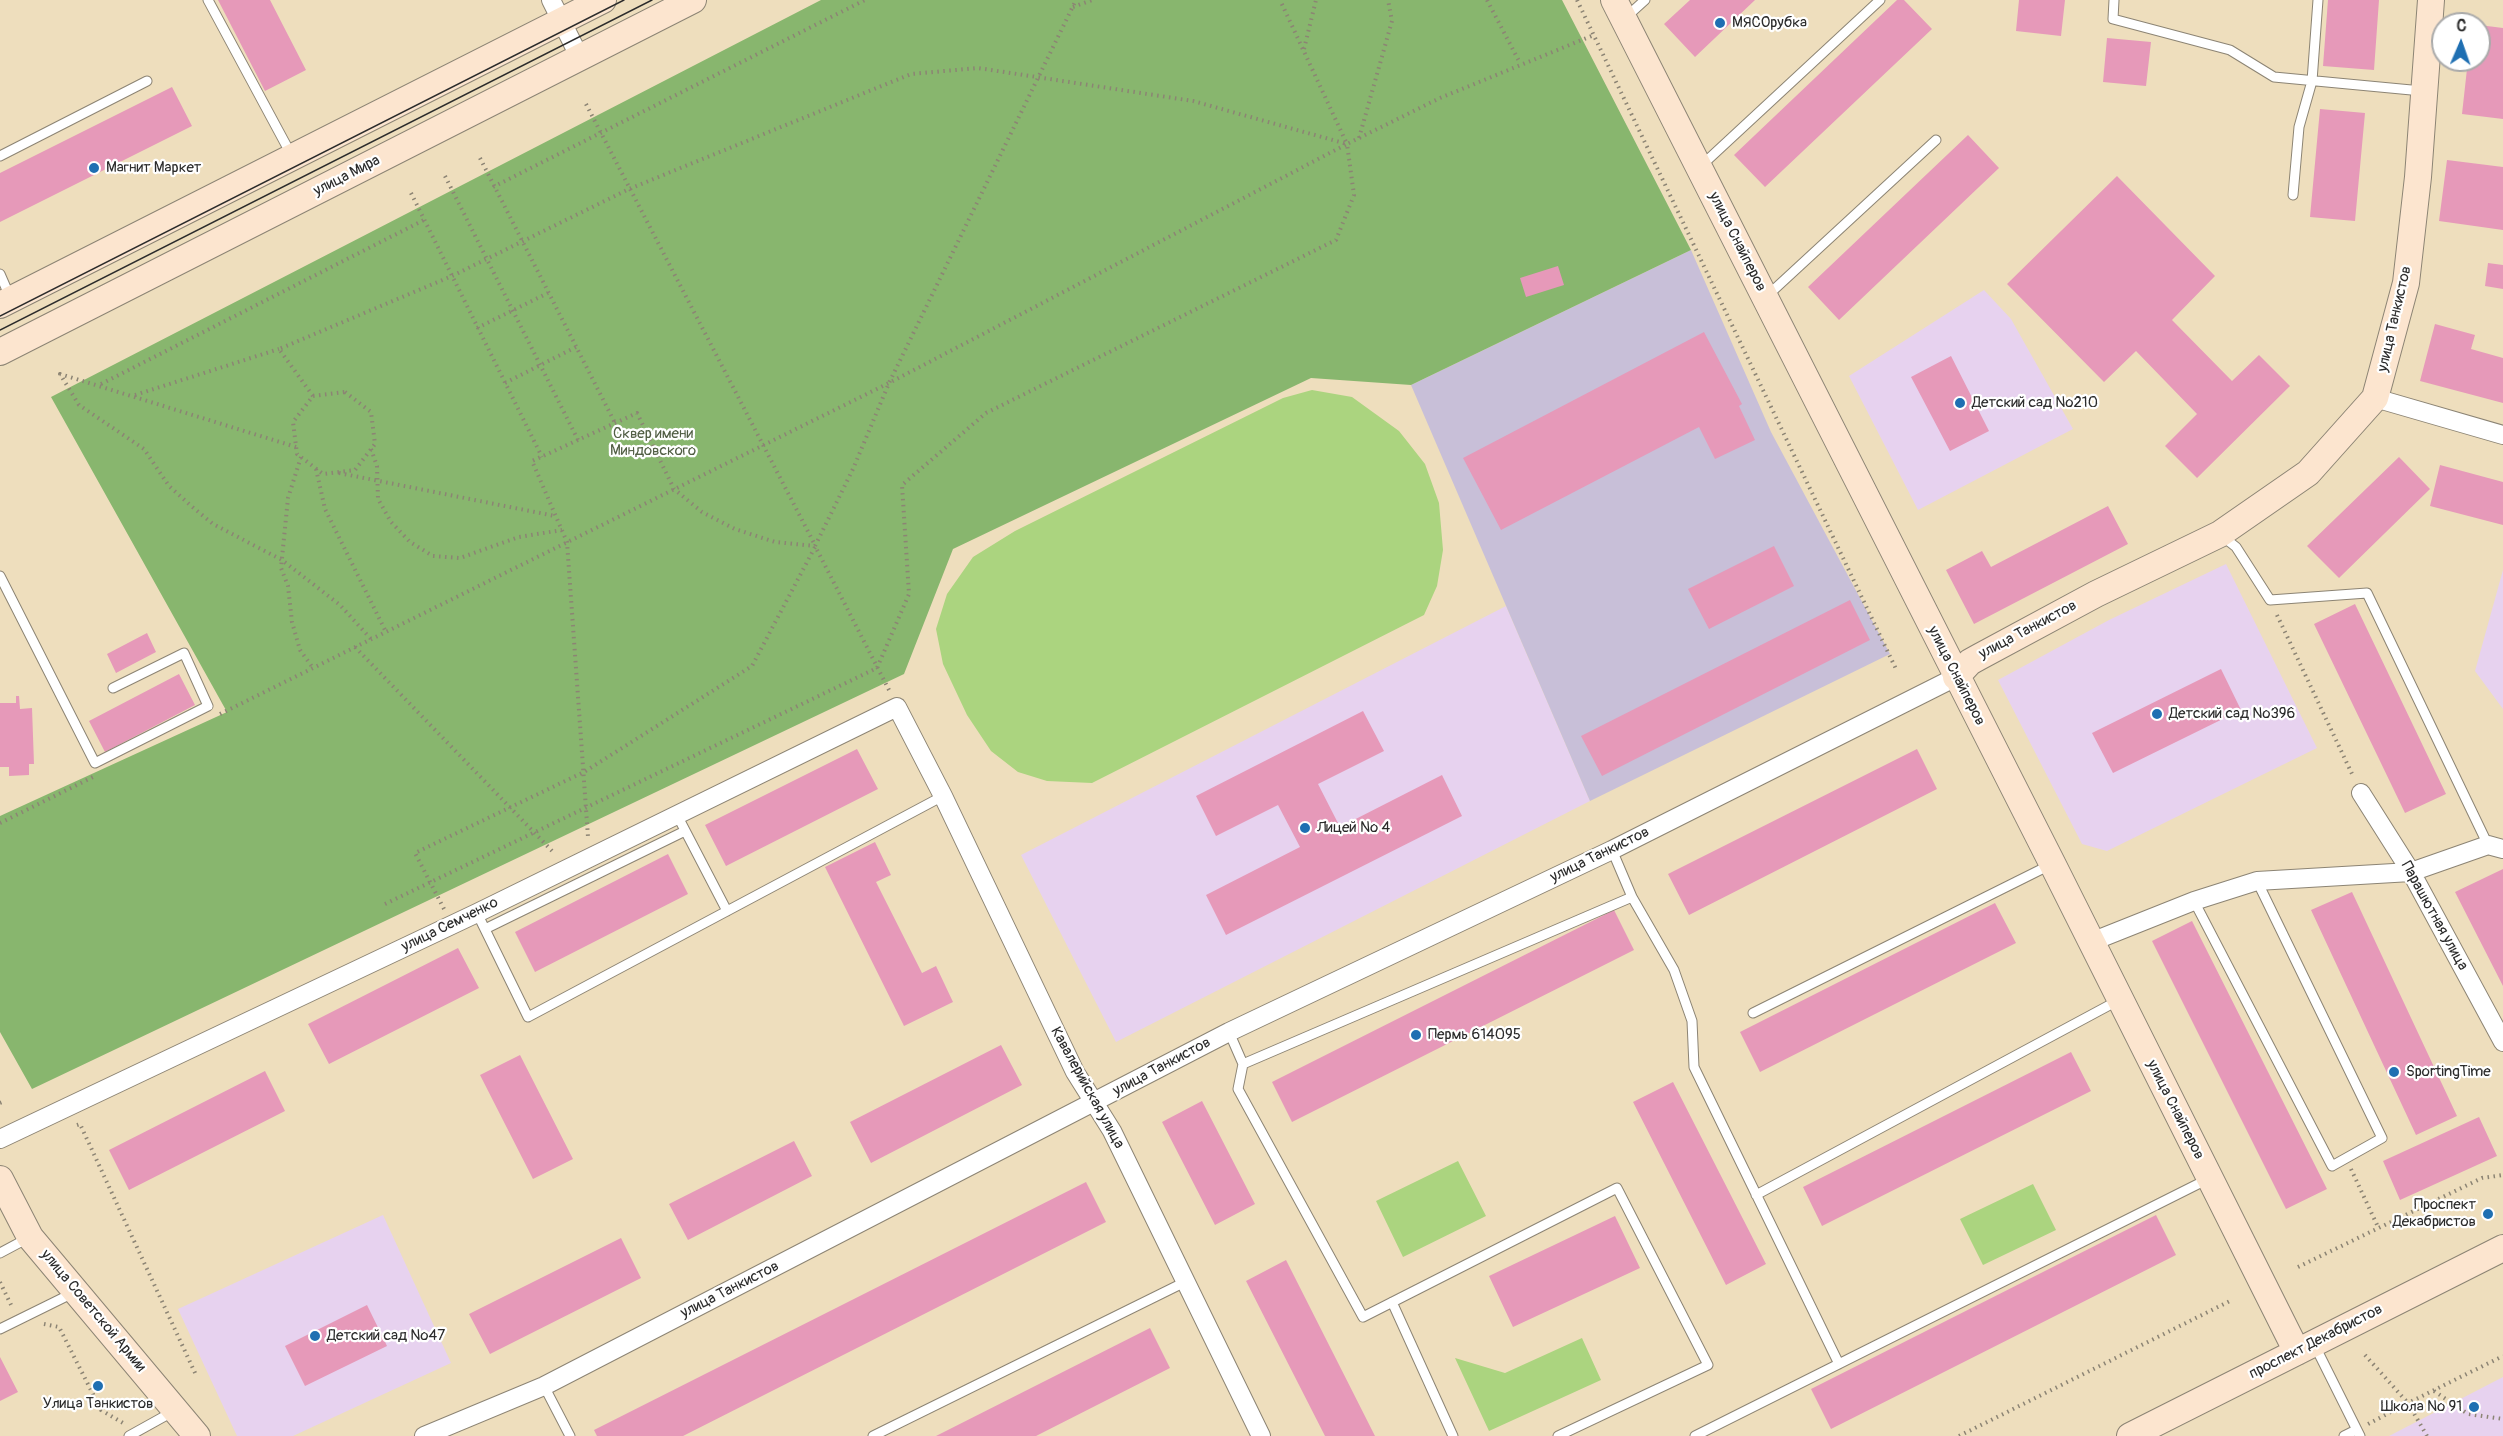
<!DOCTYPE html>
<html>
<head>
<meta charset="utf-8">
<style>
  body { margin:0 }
  #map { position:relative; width:2503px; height:1436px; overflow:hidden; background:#eedebd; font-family:Pangolin,sans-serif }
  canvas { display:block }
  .north { position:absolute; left:2431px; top:12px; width:60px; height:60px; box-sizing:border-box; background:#fff; border:2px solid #aaa; border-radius:50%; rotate:2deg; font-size:16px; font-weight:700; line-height:24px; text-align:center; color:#2b2b2b }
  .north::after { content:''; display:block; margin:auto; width:21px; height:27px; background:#1f6fb2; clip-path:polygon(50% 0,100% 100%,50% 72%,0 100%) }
</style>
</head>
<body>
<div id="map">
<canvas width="2503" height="1436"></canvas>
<div class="north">С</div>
</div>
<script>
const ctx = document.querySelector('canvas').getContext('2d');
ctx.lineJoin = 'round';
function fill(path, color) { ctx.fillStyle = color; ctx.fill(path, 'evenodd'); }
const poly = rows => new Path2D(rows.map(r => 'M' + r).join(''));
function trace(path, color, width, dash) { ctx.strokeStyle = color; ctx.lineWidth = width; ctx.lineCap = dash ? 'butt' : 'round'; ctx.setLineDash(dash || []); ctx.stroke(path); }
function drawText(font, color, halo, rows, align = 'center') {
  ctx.font = font + ' Pangolin,sans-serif'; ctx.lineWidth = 4.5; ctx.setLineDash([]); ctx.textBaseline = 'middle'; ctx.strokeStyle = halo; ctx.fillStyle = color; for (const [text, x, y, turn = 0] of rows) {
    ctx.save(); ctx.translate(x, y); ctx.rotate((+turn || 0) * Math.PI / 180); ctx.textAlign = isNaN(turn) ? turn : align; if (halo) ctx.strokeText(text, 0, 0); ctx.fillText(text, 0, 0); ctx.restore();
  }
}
fill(poly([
  [1984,290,2011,319,2073,429,1918,510,1849,376],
  [2226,564,2317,748,2107,851,2082,844,1998,680,2109,620],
  [2503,570,2503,709,2475,671],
  [1506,606,1590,801,1116,1042,1021,855],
  [383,1215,451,1363,293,1436,237,1436,178,1309],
  [2503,1377,2503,1436,2389,1436]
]), '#e7d2ef');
fill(poly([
  [1691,250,1771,432,1890,654,1590,801,1411,385]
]), '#c8bfd8');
fill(poly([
  [1312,390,1352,397,1399,431,1425,464,1439,503,1443,550,1437,586,1424,615,1092,783,1047,781,1018,772,991,751,967,715,943,664,936,629,947,594,973,557,1015,531,1283,398],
  [1458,1161,1486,1216,1403,1257,1376,1201],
  [2033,1184,2056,1230,1983,1265,1960,1219],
  [1582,1338,1601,1380,1489,1431,1455,1358,1505,1373]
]), '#abd47f');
fill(poly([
  [821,0,1562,0,1691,250,1411,385,1311,378,953,549,904,674,32,1089,0,1032,0,816,227,712,51,397]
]), '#88b66e');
fill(poly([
  [218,0,270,0,306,70,265,91],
  [1690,0,1755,0,1695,57,1664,24],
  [1897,0,1904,0,1932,29,1765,187,1734,155],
  [2019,0,2065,0,2061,36,2016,31],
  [2328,0,2379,0,2374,70,2323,66],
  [2479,25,2503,28,2503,119,2462,114,2468,60,2479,60],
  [2107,38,2151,42,2146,86,2103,82],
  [172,87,192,126,0,222,0,173],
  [2320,109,2365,113,2355,221,2310,217],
  [1968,135,1999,168,1839,320,1808,287],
  [2447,160,2503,167,2503,230,2439,221],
  [2117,176,2215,276,2172,320,2232,381,2259,355,2290,386,2197,478,2165,446,2197,414,2136,351,2104,382,2007,284],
  [2488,263,2503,265,2503,289,2485,286],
  [1558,266,1564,285,1526,297,1520,278],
  [2435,324,2475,335,2471,349,2503,358,2503,403,2420,381],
  [1704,332,1742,404,1739,406,1755,440,1715,459,1699,427,1501,530,1463,458],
  [1951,356,1989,431,1950,451,1911,377],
  [2399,457,2430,489,2339,578,2307,546],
  [2440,465,2503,482,2503,525,2430,506],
  [2108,506,2128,544,1974,624,1946,570,1982,551,1991,567],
  [1774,546,1794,586,1709,629,1688,589],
  [1850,600,1870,640,1602,776,1581,736],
  [2355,604,2446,794,2405,813,2314,624],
  [147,633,156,652,116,673,107,654],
  [2221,669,2241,710,2113,773,2092,733],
  [179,674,195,705,105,752,89,721],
  [16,696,19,696,20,709,32,708,34,764,29,764,29,775,9,776,9,767,0,767,0,703,16,703],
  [1363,711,1384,751,1318,784,1340,827,1442,775,1462,816,1226,935,1206,895,1300,847,1278,805,1216,836,1196,796],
  [857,749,878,789,726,866,705,825],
  [1917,749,1937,789,1689,915,1668,874],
  [875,842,891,875,876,882,922,973,936,966,953,1002,904,1026,825,867],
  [668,854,688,894,535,972,515,932],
  [2503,869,2503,986,2455,892],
  [2352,892,2457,1116,2416,1135,2311,910],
  [1995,903,2016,943,1760,1072,1740,1032],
  [1614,910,1634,950,1292,1122,1272,1082],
  [2192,921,2327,1189,2286,1209,2152,941],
  [458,948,479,988,329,1064,308,1024],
  [1001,1045,1022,1085,871,1163,850,1122],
  [2071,1052,2091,1091,1822,1226,1803,1187],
  [520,1055,573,1159,533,1179,480,1075],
  [265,1071,285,1111,129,1190,109,1150],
  [1673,1082,1766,1264,1726,1285,1633,1102],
  [1202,1101,1255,1204,1215,1225,1162,1122],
  [2479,1117,2497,1156,2400,1200,2383,1161],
  [794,1141,812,1176,688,1240,669,1204],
  [1086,1182,1106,1222,683,1436,597,1436,594,1430],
  [2156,1215,2176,1255,1831,1429,1811,1389],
  [1615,1216,1640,1268,1513,1327,1489,1276],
  [621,1238,641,1278,490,1354,469,1314],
  [1286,1260,1375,1436,1325,1436,1246,1281],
  [367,1305,387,1346,305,1386,285,1346],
  [1150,1328,1170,1368,1036,1436,936,1436],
  [0,1357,18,1392,0,1401]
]), '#e699b9');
const lane = poly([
  [208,0,292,156],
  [2114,0,2113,19,2230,50,2274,77,2422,91],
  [1624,19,1645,0],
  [0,156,147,81],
  [1701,166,1880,0],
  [2293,195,2299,127,2312,81,2318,0],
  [0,274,10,297],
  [1767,296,1936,140],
  [2222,536,2236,547,2270,600,2367,593,2488,845],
  [0,576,95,763,208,706,184,653,113,688],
  [677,815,727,911],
  [1632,897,1674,970,1692,1021,1694,1067,1839,1364],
  [2194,901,2332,1166,2382,1138,2257,881],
  [477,913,528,1017,943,796],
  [485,929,685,831],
  [1753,1013,2052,864],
  [1229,1032,1243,1064,1632,897,1612,850],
  [1243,1064,1238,1089,1363,1317,1617,1188,1708,1365,1558,1436],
  [1756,1195,2119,1000],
  [0,1253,30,1237],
  [1392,1302,1453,1436],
  [0,1329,73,1293],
  [2314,1344,2360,1436],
  [544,1386,570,1436],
  [129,1436,174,1411],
  [873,1436,1185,1282],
  [1695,1436,2208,1179],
  [2344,1436,2356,1430]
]);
const street = poly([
  [551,0,580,58],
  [2375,398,2503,435],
  [2361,793,2411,872,2503,1042],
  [2091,942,2194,901,2257,881,2411,872,2488,845,2503,849],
  [0,1139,477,913,897,707,943,796,1075,1072,1112,1131,1261,1436],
  [424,1436,544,1386,1229,1032,1612,850,1956,677]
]);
const secondary = poly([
  [1614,0,2052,863,2297,1352],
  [0,305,603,0],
  [0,352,693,0],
  [1956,677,1970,662,1979,657,2096,594,2220,534,2308,473,2375,398,2406,283,2418,177,2431,0],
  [0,1179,30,1237,197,1436],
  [2130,1436,2503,1248]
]);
trace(lane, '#8c8474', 11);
trace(street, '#8c8474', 20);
trace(secondary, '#8c8474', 28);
trace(poly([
  [1487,0,1520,63],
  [1577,0,1896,669],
  [1073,7,1092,0],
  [1304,49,1316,0],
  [586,104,815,545],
  [1359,138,1392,21,1388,0],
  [480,158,615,423],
  [445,176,578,440,637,413,674,489,702,512,735,529,775,542,815,546],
  [493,187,865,0],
  [411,193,542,457],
  [477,328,548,293],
  [505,383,576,347],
  [101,384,424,220],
  [345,392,371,412,375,444,355,470,323,474,297,454,293,422,313,396,345,392],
  [135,395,279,349],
  [313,396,279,349,452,276,629,189,911,74,978,68,1193,101,1347,144,1440,98,1594,35],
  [578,440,532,461,567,542,588,837],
  [296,447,60,374,79,405,144,449,169,486,190,505,213,524,282,560,340,605,371,639],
  [371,449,377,466,378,499,391,522,410,542,433,556,460,558,519,537,562,530],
  [301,457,288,498,281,568,288,586,292,622,300,650,313,668],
  [316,469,325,509,386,632],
  [339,473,555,516],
  [2277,615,2353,776],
  [355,647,555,854],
  [889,690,815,546,853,469,889,383,1076,0],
  [220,714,889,383,1347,144,1280,0],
  [0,823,93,777],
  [385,904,877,668,909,594,902,485,986,413,1336,240,1354,195,1347,144],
  [444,909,415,853,584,772,752,666,815,547],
  [0,1103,5,1101],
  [77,1125,80,1124,196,1375],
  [2351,1169,2378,1227],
  [2298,1267,2482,1178,2503,1175],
  [0,1282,12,1307],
  [44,1324,59,1327,101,1410,123,1423],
  [2365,1355,2408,1403,2368,1424],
  [2434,1391,2468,1414,2503,1419],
  [1959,1436,2230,1301],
  [2427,1436,2408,1403,2503,1356]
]), '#8c8474', 4, [1.5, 4.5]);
trace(lane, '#fff', 9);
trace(street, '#fff', 18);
trace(secondary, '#fce5cf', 26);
trace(poly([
  [0,316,624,0],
  [0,330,652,0]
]), '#2b2b2b', 1.5);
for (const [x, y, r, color] of [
  [1720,23,6,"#1f6fb2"],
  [94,168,6,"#1f6fb2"],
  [1960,403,6,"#1f6fb2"],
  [2157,714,6,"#1f6fb2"],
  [1305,828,6,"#1f6fb2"],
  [1416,1035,6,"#1f6fb2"],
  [2394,1072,6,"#1f6fb2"],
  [2488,1214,6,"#1f6fb2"],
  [315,1336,6,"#1f6fb2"],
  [98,1386,6,"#1f6fb2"],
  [2474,1407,6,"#1f6fb2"]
]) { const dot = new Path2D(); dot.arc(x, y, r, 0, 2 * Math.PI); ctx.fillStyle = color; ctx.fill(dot); trace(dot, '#fff', 2); }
drawText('15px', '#2b2b2b', '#fff', [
  ["МЯСОрубка",1732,23],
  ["Магнит Маркет",106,168],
  ["Детский сад №210",1972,403],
  ["Детский сад №396",2169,714],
  ["Лицей № 4",1317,828],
  ["Пермь 614095",1428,1035],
  ["SportingTime",2406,1072],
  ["Проспект",2476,1205,"right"],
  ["Декабристов",2476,1222,"right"],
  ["Детский сад №47",327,1336],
  ["Улица Танкистов",98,1404,"center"],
  ["Школа № 91",2462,1407,"right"]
], 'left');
drawText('15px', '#2b2b2b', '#fff', [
  ["улица Мира",347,176,-27],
  ["улица Снайперов",1737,242,63],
  ["улица Танкистов",2395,319,-77],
  ["улица Танкистов",2028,630,-28],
  ["улица Снайперов",1956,676,63],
  ["улица Танкистов",1600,855,-26],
  ["Парашютная улица",2434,916,61],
  ["улица Семченко",450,925,-26],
  ["улица Танкистов",1162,1067,-28],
  ["Кавалерийская улица",1087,1088,61],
  ["улица Снайперов",2175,1110,63],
  ["улица Танкистов",730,1290,-27],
  ["улица Советской Армии",93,1311,50],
  ["проспект Декабристов",2316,1342,-27]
]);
drawText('15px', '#515e44', '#fff', [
  ["Сквер имени",653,434],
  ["Миндовского",653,451]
]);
</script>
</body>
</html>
